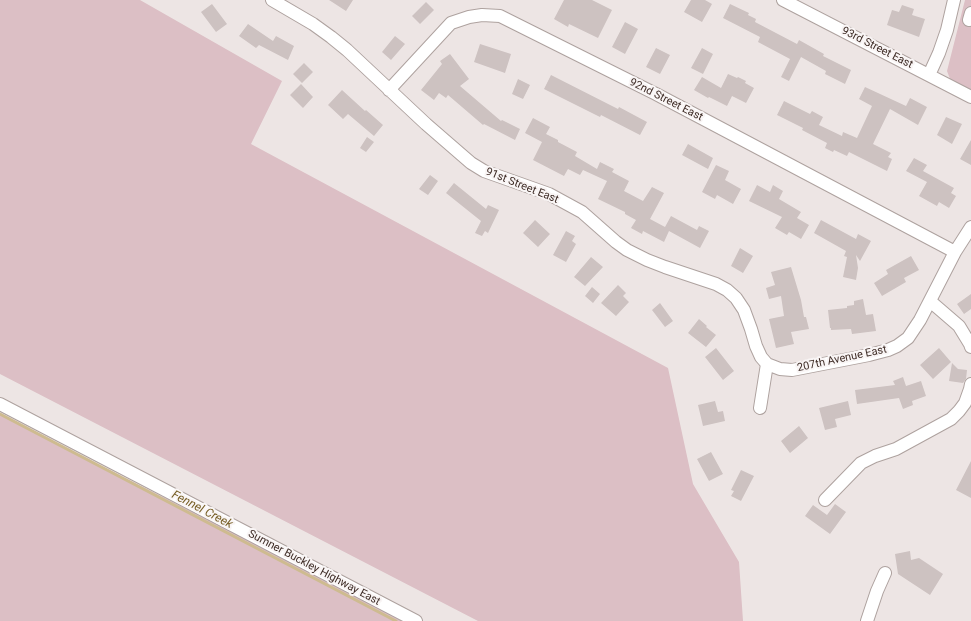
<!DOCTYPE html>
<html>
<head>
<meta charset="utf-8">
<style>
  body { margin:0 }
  canvas { display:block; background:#ede5e4 }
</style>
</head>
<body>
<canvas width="971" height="621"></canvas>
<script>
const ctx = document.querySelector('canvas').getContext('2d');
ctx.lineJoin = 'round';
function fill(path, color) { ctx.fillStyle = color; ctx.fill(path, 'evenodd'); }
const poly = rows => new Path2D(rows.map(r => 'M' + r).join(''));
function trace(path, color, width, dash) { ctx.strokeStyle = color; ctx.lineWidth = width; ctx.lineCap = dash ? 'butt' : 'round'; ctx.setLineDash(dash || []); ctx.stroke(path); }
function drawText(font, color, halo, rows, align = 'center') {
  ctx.font = font + ' Roboto,sans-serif'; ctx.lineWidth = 4; ctx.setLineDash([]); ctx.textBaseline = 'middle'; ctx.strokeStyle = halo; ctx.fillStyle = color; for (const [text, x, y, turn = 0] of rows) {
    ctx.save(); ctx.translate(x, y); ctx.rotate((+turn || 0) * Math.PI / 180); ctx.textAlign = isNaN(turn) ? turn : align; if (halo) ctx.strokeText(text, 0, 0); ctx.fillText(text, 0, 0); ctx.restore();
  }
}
fill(poly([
  [0,0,140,0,282,81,251,144,668,368,693,484,739,562,743,621,478,621,0,374],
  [965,0,971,0,971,90,950,79,947,71],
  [0,415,409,621,0,621]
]), '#dcbfc5');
trace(poly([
  [0,414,396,621]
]), '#cebb90', 3);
fill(poly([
  [329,0,353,0,346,11],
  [564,0,592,0,612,10,598,38,569,24,568,27,554,19],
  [691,0,705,0,712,4,702,22,684,12],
  [426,2,434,10,420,24,412,16],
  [212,4,227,24,216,32,201,12],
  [730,4,749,13,748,15,756,19,755,22,797,44,799,40,824,54,823,56,851,70,845,84,825,74,826,71,801,57,789,81,781,77,790,59,758,42,760,37,723,18],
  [902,5,914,9,912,15,925,19,919,37,887,25,892,10,899,12],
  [625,22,638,29,625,54,612,47],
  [248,24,273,41,276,36,294,46,288,60,259,45,256,48,239,36],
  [395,36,405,44,391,60,382,52],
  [480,44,511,54,505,73,474,62],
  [656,48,670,55,660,74,646,67],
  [702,48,713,54,703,74,691,68],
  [450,54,469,79,460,86,501,121,502,120,520,129,515,140,484,124,483,125,448,95,446,98,439,93,434,100,421,90,442,64,440,61],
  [304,63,313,72,302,83,293,74],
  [728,74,737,78,738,77,746,81,745,83,754,88,746,103,732,96,727,106,709,97,708,98,694,90,702,77,721,88],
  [551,75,618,109,619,107,647,122,640,135,601,115,600,117,544,89],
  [518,79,530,85,523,99,512,94],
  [301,84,313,97,303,108,290,95],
  [865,87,906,106,910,98,927,107,918,125,890,109,873,144,891,153,888,157,892,159,887,171,849,152,847,156,834,150,833,152,825,148,827,143,802,130,803,128,777,115,784,101,810,114,812,111,823,117,819,125,842,136,843,132,857,138,872,106,859,99],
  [342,90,365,111,366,110,383,125,374,136,348,114,343,119,328,105],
  [946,117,962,124,952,144,937,135],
  [533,118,550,127,546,134,558,140,558,142,577,152,575,156,597,169,600,162,614,169,612,172,629,181,624,191,643,201,652,187,664,193,650,219,665,227,671,216,697,230,699,226,709,231,700,248,669,231,664,242,643,231,642,234,631,228,636,220,625,214,625,212,598,199,607,181,583,170,580,175,568,169,564,176,533,160,542,142,525,133],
  [367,137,374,142,366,152,360,148],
  [971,140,971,165,960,159],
  [688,144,713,158,708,169,682,155],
  [914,158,927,165,923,171,954,188,951,193,956,196,949,208,939,202,937,206,919,196,927,182,906,171],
  [716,165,729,171,725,180,741,189,733,204,717,195,715,199,702,192],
  [430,175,438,181,428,195,419,189],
  [454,183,486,209,488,205,499,210,488,233,485,231,482,236,475,233,481,221,446,193],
  [757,185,770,192,773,185,783,191,779,199,801,212,797,218,809,225,801,239,789,232,787,235,775,228,782,217,749,201],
  [535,220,550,234,538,247,523,233],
  [821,220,856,239,858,234,871,241,860,261,856,255,858,268,856,280,843,277,847,257,844,256,846,251,814,233],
  [566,231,575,236,572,241,576,244,566,262,553,255],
  [740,248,753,256,743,273,731,266],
  [911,256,919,270,904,278,906,282,882,296,874,283,888,274,886,270],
  [591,257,603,267,585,286,574,277],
  [791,267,801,300,804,317,806,317,809,329,791,332,794,344,776,348,769,319,784,316,781,296,769,299,766,288,775,285,771,272],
  [618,285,626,293,623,296,629,302,616,316,601,303],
  [592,287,600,294,593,303,585,296],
  [971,294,971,309,964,314,957,304],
  [863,299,866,315,873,314,876,331,852,334,851,329,831,330,831,328,830,328,828,310,847,308,847,306,854,305,854,301],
  [660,303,673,321,665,327,652,310],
  [699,319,707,326,706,327,716,335,706,347,688,333],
  [716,348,734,371,723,380,705,357],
  [939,348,951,362,933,379,920,365],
  [952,363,958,369,967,370,966,379,963,383,949,381],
  [903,377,906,386,921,381,926,396,912,401,913,405,903,409,899,398,857,404,855,390,895,385,893,381],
  [715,401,718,412,723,411,725,421,703,426,698,405],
  [848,401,851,415,835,419,837,427,825,430,819,408],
  [799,426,808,438,790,453,781,441],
  [711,452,723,474,709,481,697,459],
  [971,461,971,498,956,490],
  [741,470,754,476,741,501,731,496,734,491,731,490],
  [835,504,846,512,830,534,805,516,813,505,827,515],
  [910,551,911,560,919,558,943,574,930,595,898,574,895,554]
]), '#cdc2c1');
const minor = poly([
  [272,0,313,24,331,37,347,50,426,124,471,163,484,171,549,194,582,212,616,242,627,250,647,260,665,267,716,284,727,290,736,298,744,310,751,329,756,346,761,357,767,364,780,369,792,370,869,355,888,350,897,346,908,338,920,320,955,252,971,227],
  [783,0,971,97],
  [969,20,971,13],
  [929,75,939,53,947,30,954,0],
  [389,90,451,23,469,17,482,15,500,16,656,94,955,252],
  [930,301,959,326,970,344,971,347],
  [0,404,416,621],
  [760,408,767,364],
  [825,500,861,463,875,456,896,449,951,419,959,411,965,403,970,389,971,384],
  [867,621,877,591,885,573]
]);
trace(minor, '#aea29f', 14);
trace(minor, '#fff', 12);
drawText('11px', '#3d2b25', '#f9f5f5', [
  ["93rd Street East",877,48,27],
  ["92nd Street East",666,100,27],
  ["91st Street East",522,186,22],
  ["207th Avenue East",842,359,-12],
  ["Sumner Buckley Highway East",314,568,28]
]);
drawText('italic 12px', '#755d23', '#f9f5f5', [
  ["Fennel Creek",202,510,28]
]);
</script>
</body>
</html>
